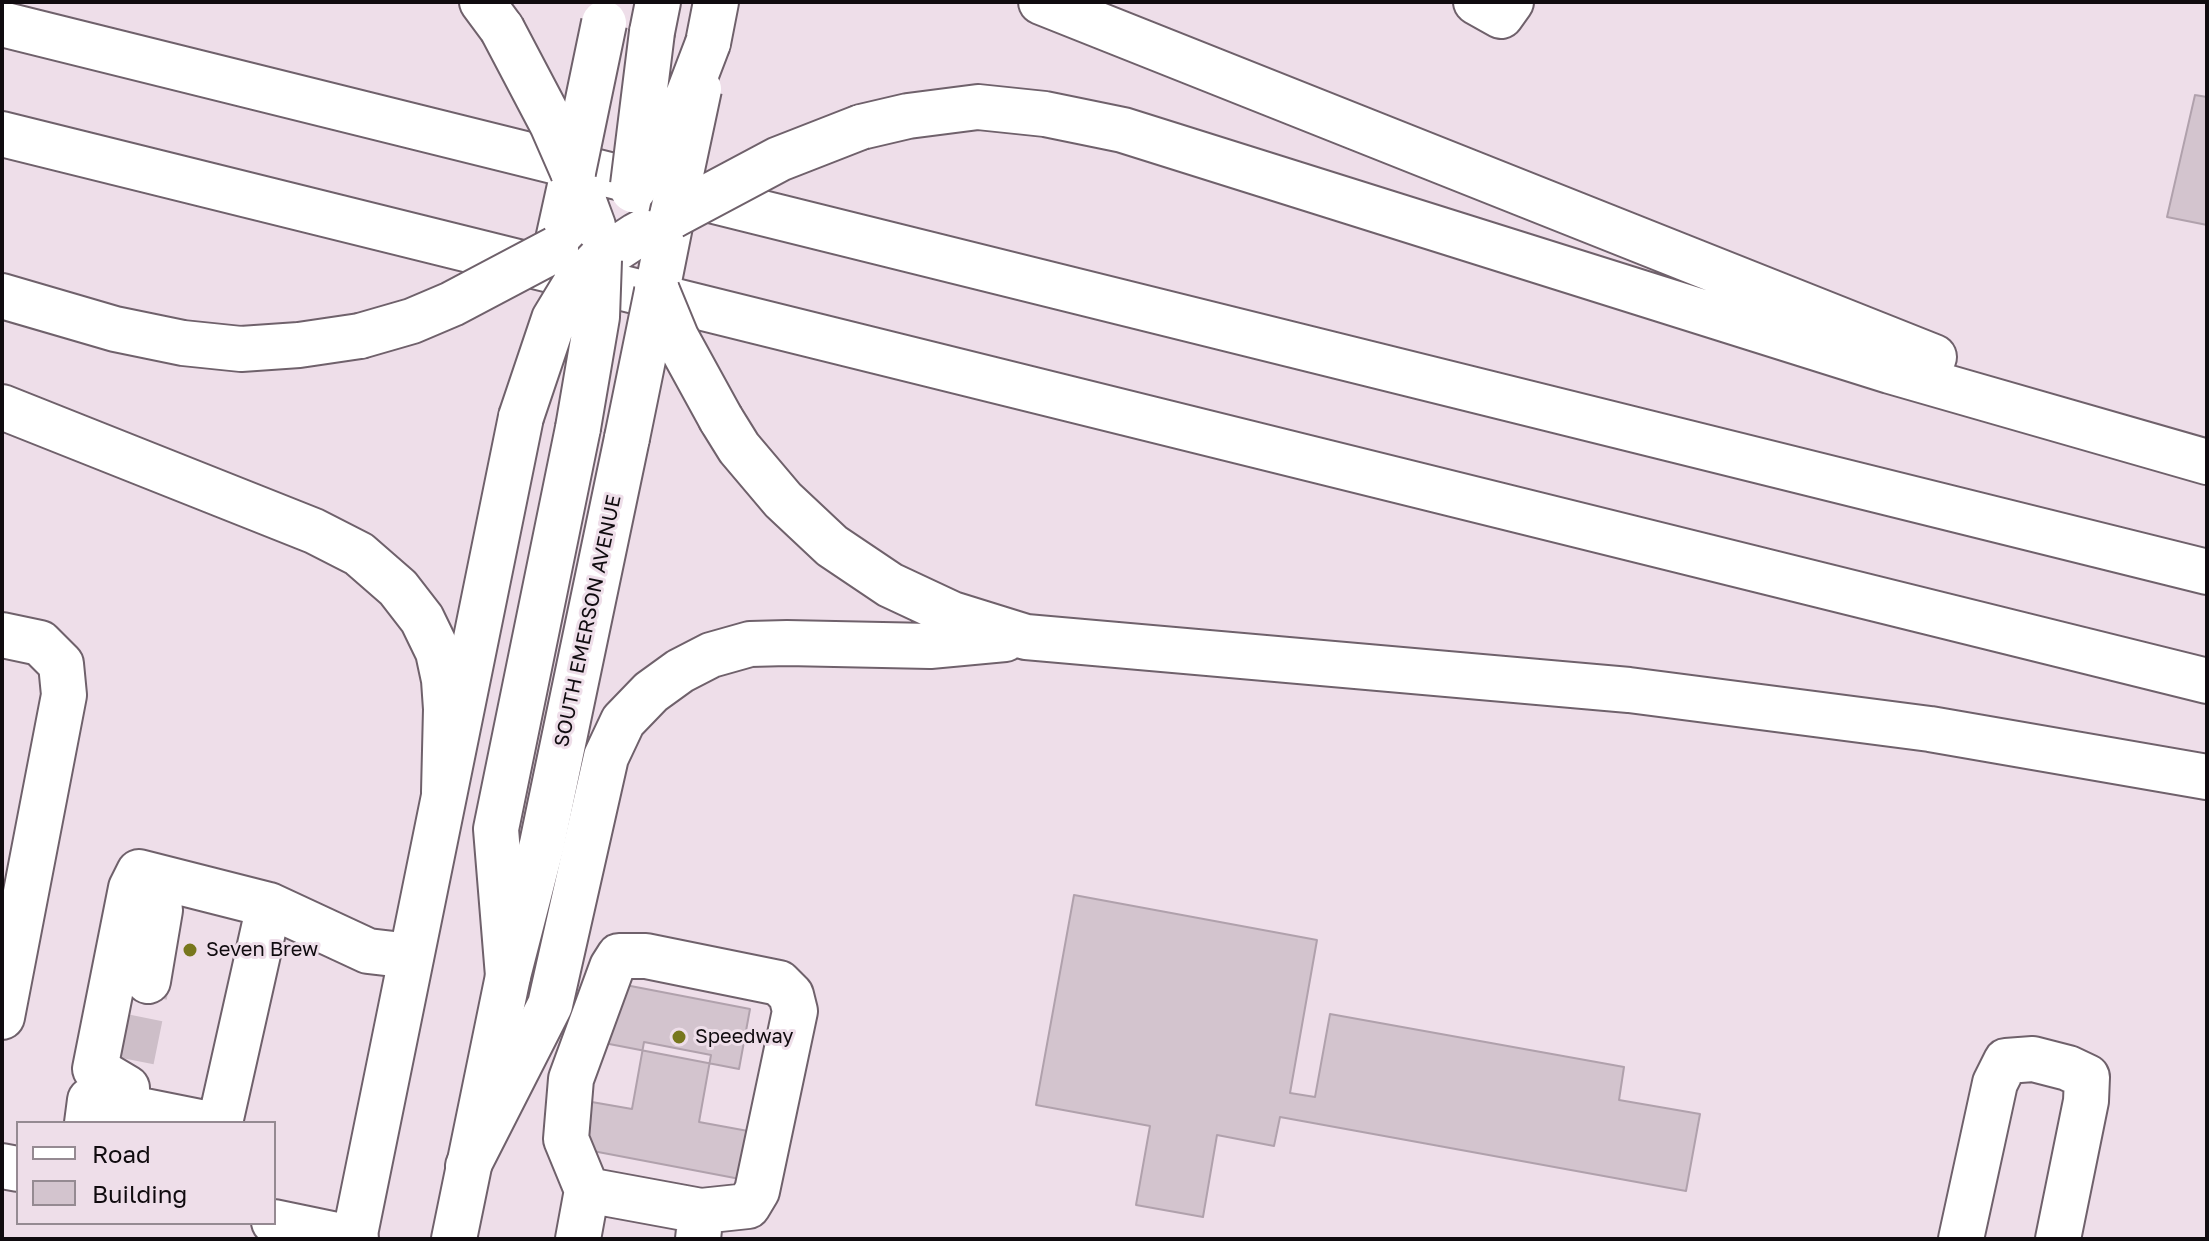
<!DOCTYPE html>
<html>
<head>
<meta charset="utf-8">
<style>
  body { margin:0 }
  #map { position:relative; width:2209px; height:1241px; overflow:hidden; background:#eedee9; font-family:"Golos Text",sans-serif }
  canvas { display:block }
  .frame { position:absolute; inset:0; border:4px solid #100b0f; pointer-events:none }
  .legend { position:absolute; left:16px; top:1121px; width:260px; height:104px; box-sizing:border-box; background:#eedee9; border:2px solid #958a92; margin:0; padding:10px 14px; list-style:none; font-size:24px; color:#100b0f }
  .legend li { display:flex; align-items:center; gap:16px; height:40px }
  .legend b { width:40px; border:2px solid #958a92 }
</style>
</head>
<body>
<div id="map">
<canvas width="2209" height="1241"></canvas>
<div class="frame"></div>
<ul class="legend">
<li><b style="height:10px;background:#fff"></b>Road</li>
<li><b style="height:22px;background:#d3c4ce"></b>Building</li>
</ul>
</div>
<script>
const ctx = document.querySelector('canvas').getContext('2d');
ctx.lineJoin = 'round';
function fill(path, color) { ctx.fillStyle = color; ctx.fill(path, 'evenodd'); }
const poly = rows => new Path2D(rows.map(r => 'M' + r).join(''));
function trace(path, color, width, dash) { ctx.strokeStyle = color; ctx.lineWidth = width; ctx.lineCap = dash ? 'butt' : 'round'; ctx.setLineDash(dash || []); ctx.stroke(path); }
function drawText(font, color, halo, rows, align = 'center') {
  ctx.font = font + ' "Golos Text",sans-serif'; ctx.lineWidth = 6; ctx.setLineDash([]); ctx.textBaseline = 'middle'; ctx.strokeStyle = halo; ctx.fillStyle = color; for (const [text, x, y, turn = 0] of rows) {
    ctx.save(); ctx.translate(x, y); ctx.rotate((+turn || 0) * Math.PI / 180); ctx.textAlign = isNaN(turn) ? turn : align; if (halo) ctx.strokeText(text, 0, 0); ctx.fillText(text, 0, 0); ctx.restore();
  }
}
const building = poly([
  [2195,95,2207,97,2207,225,2167,217,2195,95],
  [1074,895,1317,940,1290,1093,1315,1097,1330,1014,1624,1067,1619,1100,1700,1114,1686,1191,1280,1117,1274,1146,1217,1135,1203,1217,1136,1205,1150,1126,1036,1105,1074,895],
  [615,983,750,1009,739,1069,604,1043,615,983],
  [644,1042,711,1055,699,1122,748,1131,740,1179,577,1148,586,1101,632,1109,644,1042]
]);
fill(building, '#d3c4ce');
trace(building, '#b0a1ac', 2);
trace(poly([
  [132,1060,148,981]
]), '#cdbec8', 44, [44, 22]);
const minor = poly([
  [1476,2,1501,16,1511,2],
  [2,635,40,643,61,664,64,695,2,1017],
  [131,888,160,910,148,981],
  [127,1088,95,1069,131,888,139,872,269,905],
  [87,1123,90,1100,205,1123],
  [220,1123,269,905,368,951,411,956],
  [2,1166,18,1169],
  [587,1190,701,1211,698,1239],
  [274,1222,356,1239],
  [578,1239,587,1190,566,1139,571,1079,612,967,619,956,646,956,779,983,791,995,795,1011,757,1191,748,1206,701,1211],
  [1961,1239,1995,1083,2006,1061,2033,1059,2068,1068,2087,1077,2086,1101,2058,1239]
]);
const major = poly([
  [708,43,716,2],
  [556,249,573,172],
  [657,291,672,216],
  [354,1239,521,417],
  [454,1239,508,976,542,844,627,438]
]);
const highway = poly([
  [482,2,502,29],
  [1041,2,1934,357],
  [2,24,2207,572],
  [652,32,658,2],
  [861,127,908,116,978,107,1045,114,1123,130,1890,371,2207,462],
  [2,134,2207,681],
  [573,172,593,226,599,260,637,235,672,216],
  [2,296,115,329,183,343,241,349,299,345,360,336],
  [2,407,314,531,359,554,398,588,422,619,438,652,444,680,446,709,444,792],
  [721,419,739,448,783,500,832,546,890,585,952,614,1026,637,1629,690,1930,729,2207,777],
  [508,976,496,829,578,428],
  [468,1166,550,1005,606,757,623,721,651,692,680,671,711,655,750,644,787,643,930,646,1005,639]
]);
trace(minor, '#6f616b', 48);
trace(major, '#6f616b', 48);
trace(highway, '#6f616b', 48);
trace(minor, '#fff', 44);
trace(major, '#fff', 44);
trace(highway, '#fff', 44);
const majorBridge = poly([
  [573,172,604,23],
  [672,216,699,89],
  [627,438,657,291]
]);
const highwayBridge = poly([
  [502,29,552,124,573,172],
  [633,185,652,32],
  [633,190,656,158,682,111,708,43],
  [672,216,779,159,861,127],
  [657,291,676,337,721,419],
  [360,336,412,321,452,304,556,249],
  [521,417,554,319,574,286,599,260],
  [578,428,597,317,599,260]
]);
trace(majorBridge, '#6f616b', 48, []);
trace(highwayBridge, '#6f616b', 48, []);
trace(majorBridge, '#fff', 44);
trace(highwayBridge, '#fff', 44);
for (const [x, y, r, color] of [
  [190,950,8,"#77771d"],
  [679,1037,8,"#77771d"]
]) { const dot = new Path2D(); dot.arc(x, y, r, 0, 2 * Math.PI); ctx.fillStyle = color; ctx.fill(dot); trace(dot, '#eedee9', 3); }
drawText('20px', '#100b0f', '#eedee9', [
  ["SOUTH EMERSON AVENUE",588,621,-78]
]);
drawText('20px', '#100b0f', '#eedee9', [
  ["Seven Brew",206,950],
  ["Speedway",695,1037]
], 'left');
</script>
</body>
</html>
